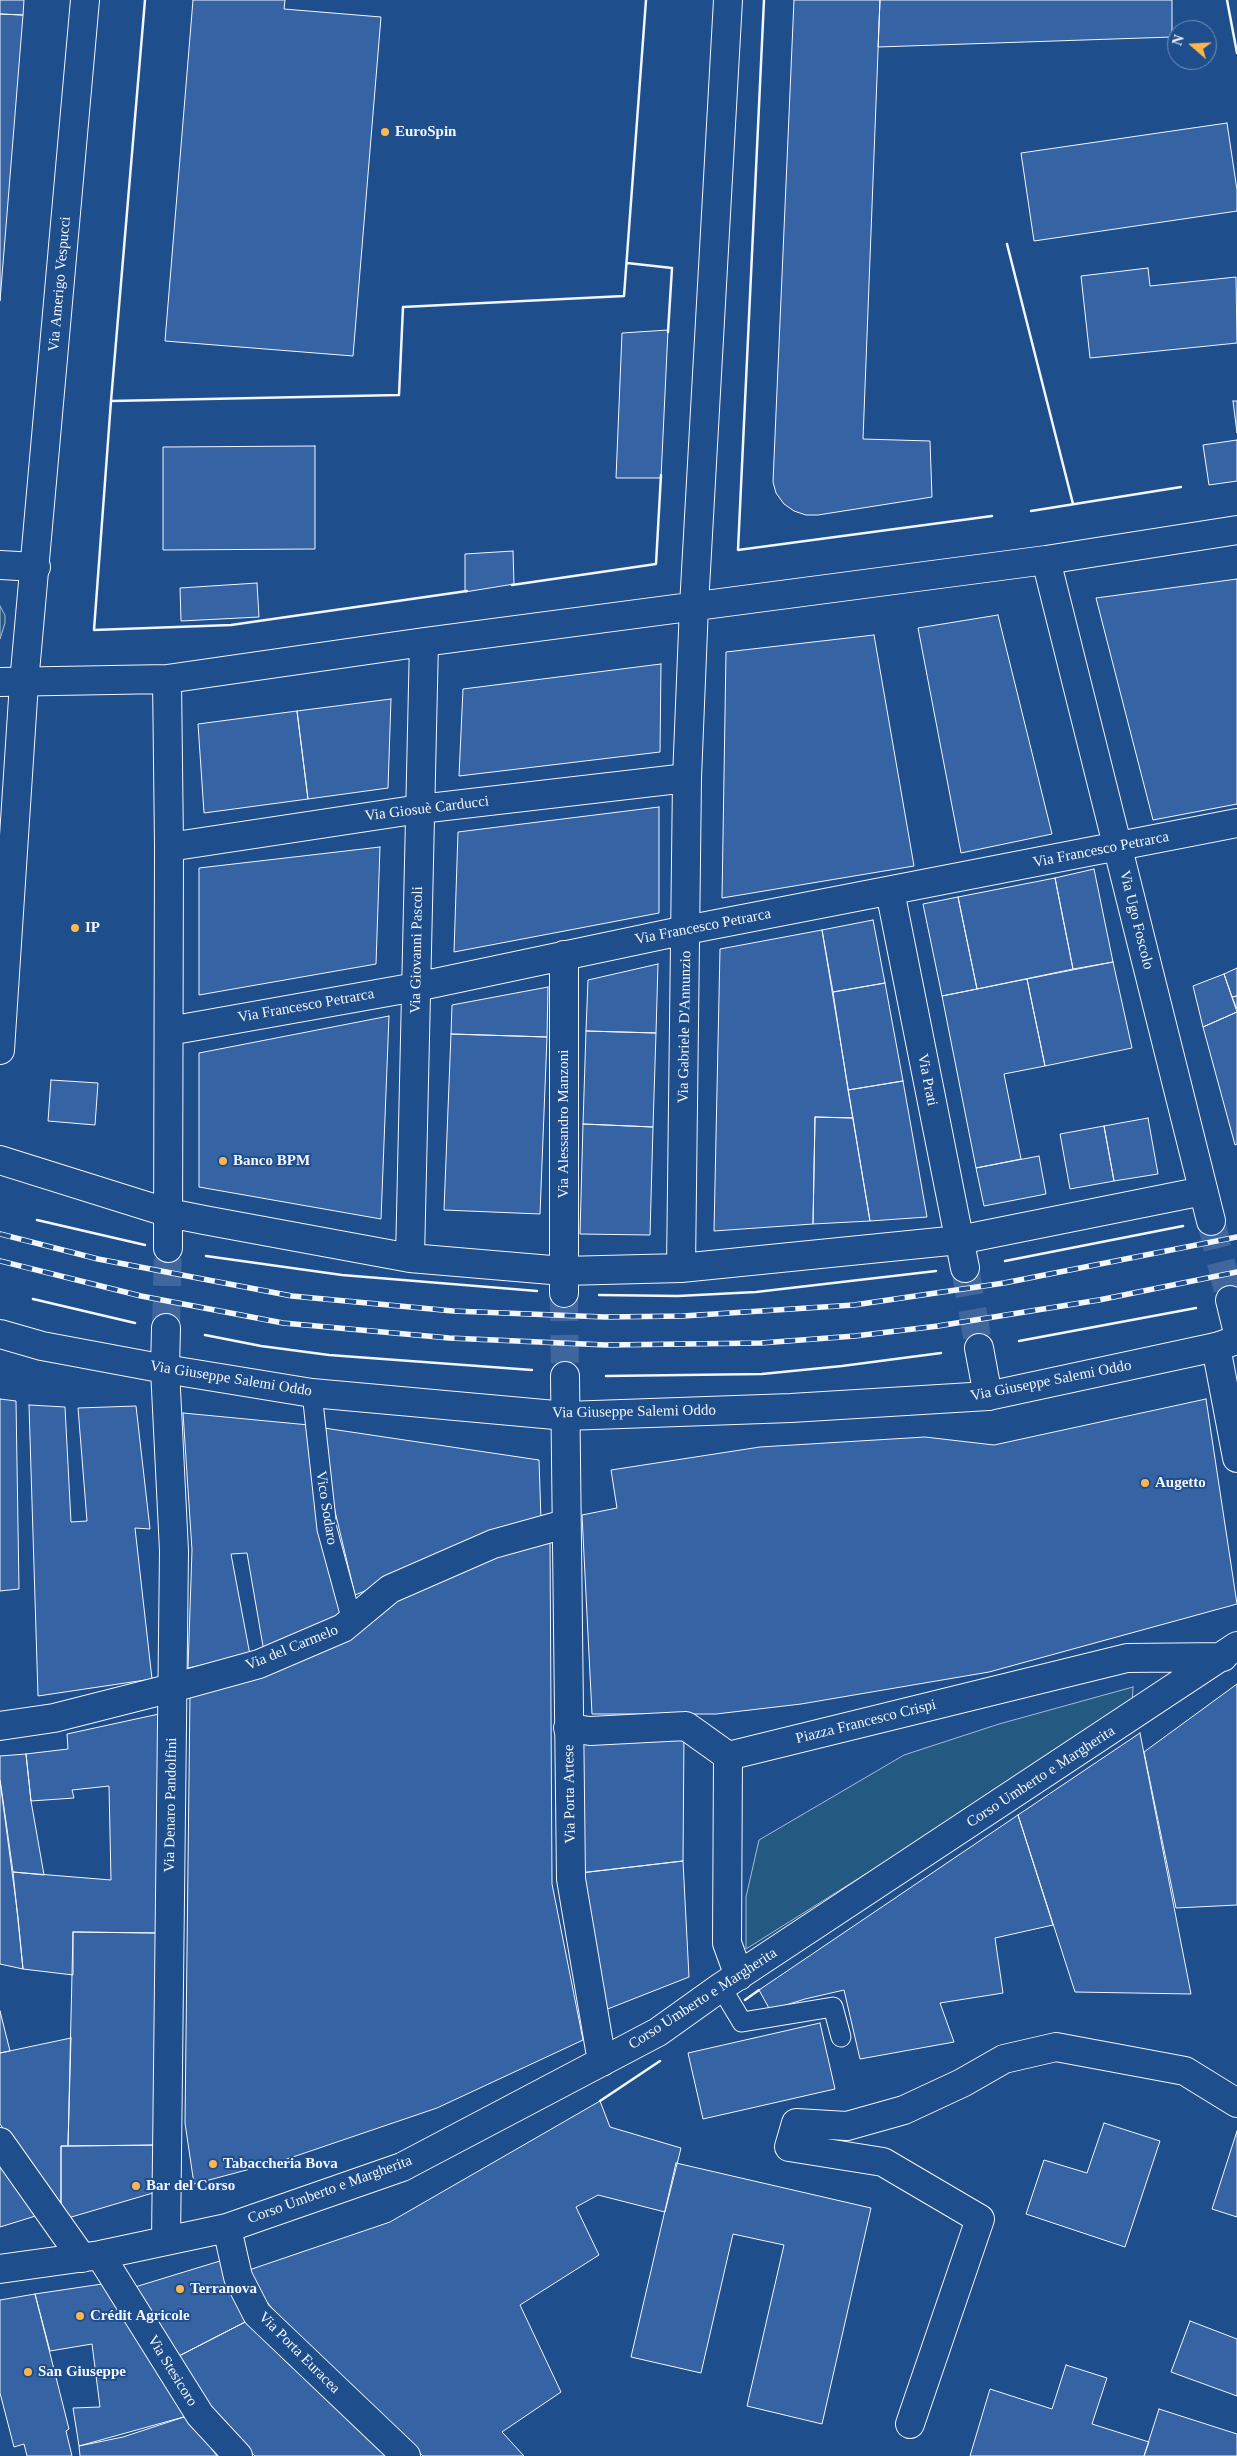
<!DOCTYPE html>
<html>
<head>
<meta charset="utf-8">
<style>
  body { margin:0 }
  #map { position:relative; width:1237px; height:2456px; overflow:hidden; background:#1f4e8c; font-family:"Times New Roman",serif }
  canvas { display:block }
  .north { position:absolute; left:1167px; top:20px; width:50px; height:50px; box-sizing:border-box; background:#1f4e8c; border:1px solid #7391ba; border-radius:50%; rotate:289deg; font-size:14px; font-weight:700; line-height:20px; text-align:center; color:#f2f6ff }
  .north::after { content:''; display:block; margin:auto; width:18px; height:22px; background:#ffb74d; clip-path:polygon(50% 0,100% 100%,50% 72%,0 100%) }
</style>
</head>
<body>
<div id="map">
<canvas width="1237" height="2456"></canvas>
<div class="north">N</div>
</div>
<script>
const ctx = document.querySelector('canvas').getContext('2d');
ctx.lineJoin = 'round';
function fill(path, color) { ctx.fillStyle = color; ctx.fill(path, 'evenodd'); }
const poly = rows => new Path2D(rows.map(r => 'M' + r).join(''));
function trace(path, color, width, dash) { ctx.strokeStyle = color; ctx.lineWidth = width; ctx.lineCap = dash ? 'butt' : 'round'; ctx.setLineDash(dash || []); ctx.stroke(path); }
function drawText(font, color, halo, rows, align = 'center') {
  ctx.font = font + ' "Times New Roman",serif'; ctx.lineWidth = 4; ctx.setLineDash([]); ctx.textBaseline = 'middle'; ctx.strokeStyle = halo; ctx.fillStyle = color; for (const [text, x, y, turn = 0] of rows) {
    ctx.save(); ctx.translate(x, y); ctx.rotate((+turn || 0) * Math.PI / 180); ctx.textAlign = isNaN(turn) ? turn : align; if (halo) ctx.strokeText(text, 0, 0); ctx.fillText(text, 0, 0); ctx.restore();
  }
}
const green = poly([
  [0,606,5,615,5,623,0,639,0,606],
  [1133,1687,1132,1707,746,1949,746,1897,759,1840,904,1755,999,1724,1133,1687]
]);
fill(green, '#245a82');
trace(green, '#a8bbd7', 1);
const building = poly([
  [0,0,24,0,23,15,0,14,0,0],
  [193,0,285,0,284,9,381,17,353,356,165,341,193,0],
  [794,0,880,0,863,439,930,441,932,497,818,515,806,515,794,511,784,504,776,493,773,482,794,0],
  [880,0,1172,0,1172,37,878,47,880,0],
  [0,14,23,15,0,301,0,14],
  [1227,123,1237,190,1237,211,1034,241,1021,153,1227,123],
  [1148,268,1150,286,1236,277,1237,343,1090,358,1081,276,1148,268],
  [668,330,661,478,616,478,622,333,668,330],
  [1233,401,1237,401,1237,433,1233,401],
  [1237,440,1237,481,1209,485,1203,445,1237,440],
  [315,446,315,549,163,550,163,447,315,446],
  [513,551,514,584,465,592,465,554,513,551],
  [1237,579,1237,804,1153,820,1096,598,1237,579],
  [257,583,259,617,181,621,180,588,257,583],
  [998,615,1052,834,961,853,918,628,998,615],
  [874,635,914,866,722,898,726,652,874,635],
  [661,664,660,752,459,776,463,689,661,664],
  [391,699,388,788,308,799,297,711,391,699],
  [297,711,308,799,204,813,198,724,297,711],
  [659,807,659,913,454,952,458,832,659,807],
  [380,847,376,964,199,995,199,868,380,847],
  [1094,869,1113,962,1073,969,1055,878,1094,869],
  [1055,878,1073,969,977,989,958,897,1055,878],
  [958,897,977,989,942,996,923,904,958,897],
  [873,920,885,983,833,992,822,930,873,920],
  [822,930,853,1118,815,1117,813,1224,714,1231,720,949,822,930],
  [1113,962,1132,1048,1045,1066,1027,979,1113,962],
  [658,964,656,1033,586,1031,588,980,658,964],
  [1237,968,1237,996,1232,997,1224,974,1237,968],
  [1224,974,1237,1012,1203,1027,1193,986,1224,974],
  [1027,979,1045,1066,1004,1074,1021,1159,976,1168,942,996,1027,979],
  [885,983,903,1081,848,1090,833,992,885,983],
  [548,987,547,1037,451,1034,452,1005,548,987],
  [1237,996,1237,1009,1232,997,1237,996],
  [1237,1012,1237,1144,1235,1145,1203,1027,1237,1012],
  [389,1016,381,1219,199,1187,199,1053,389,1016],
  [586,1031,656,1033,653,1127,583,1124,586,1031],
  [451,1034,547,1037,540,1214,444,1210,451,1034],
  [51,1080,98,1083,95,1125,48,1121,51,1080],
  [903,1081,927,1217,870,1221,848,1090,903,1081],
  [815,1117,853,1118,870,1221,813,1224,815,1117],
  [1148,1118,1158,1174,1114,1181,1104,1126,1148,1118],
  [583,1124,653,1127,650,1235,580,1234,583,1124],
  [1104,1126,1114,1181,1070,1189,1060,1134,1104,1126],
  [1039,1156,1046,1194,984,1206,976,1168,1039,1156],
  [0,1399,16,1401,19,1589,0,1591,0,1399],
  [1206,1399,1237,1604,989,1672,801,1704,716,1714,592,1714,582,1515,617,1508,611,1470,760,1447,925,1437,994,1445,1206,1399],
  [29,1405,65,1407,71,1522,87,1521,78,1408,136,1406,150,1529,135,1528,152,1679,38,1696,29,1405],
  [183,1413,309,1425,318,1522,342,1620,264,1652,247,1553,231,1554,250,1655,188,1668,192,1550,183,1413],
  [324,1428,539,1460,541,1520,355,1595,334,1507,324,1428],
  [550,1538,552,1884,583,2040,437,2108,284,2160,194,2184,185,2123,190,1694,483,1557,550,1538],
  [1237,1684,1237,1905,1176,1908,1144,1752,1237,1684],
  [159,1714,157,1933,73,1932,73,1975,23,1969,13,1872,111,1880,109,1786,72,1790,74,1798,31,1801,26,1754,68,1749,67,1734,159,1714],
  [684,1731,683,1861,580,1873,575,1737,684,1731],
  [1140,1733,1191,1994,1075,1992,1018,1815,1140,1733],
  [26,1754,31,1801,44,1875,13,1872,0,1779,0,1756,26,1754],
  [0,1781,18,1917,23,1969,0,1964,0,1781],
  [1018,1815,1053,1925,995,1938,1003,1993,940,2003,954,2042,860,2059,844,1990,805,1999,770,2010,759,1990,1018,1815],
  [683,1861,689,1977,600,2012,580,1873,683,1861],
  [73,1932,157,1933,162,2145,68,2146,73,1932],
  [0,2011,10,2051,0,2053,0,2011],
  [820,2023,835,2089,703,2119,688,2053,820,2023],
  [71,2038,68,2146,61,2146,61,2212,0,2124,0,2053,71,2038],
  [600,2101,610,2127,681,2148,665,2212,598,2195,576,2207,599,2255,520,2305,561,2392,502,2432,524,2456,423,2456,298,2339,256,2289,249,2270,390,2222,600,2101],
  [1104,2123,1160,2141,1125,2247,1026,2214,1044,2160,1087,2173,1104,2123],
  [1237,2131,1237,2217,1212,2209,1237,2131],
  [162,2145,163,2190,68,2218,61,2212,61,2146,162,2145],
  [0,2157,42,2214,0,2227,0,2157],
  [676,2163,871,2208,822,2424,747,2406,784,2245,733,2234,701,2373,631,2357,676,2163],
  [220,2261,249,2320,177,2357,135,2287,220,2261],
  [102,2284,187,2416,123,2437,79,2446,73,2408,100,2407,92,2344,50,2351,35,2294,102,2284],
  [35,2294,69,2429,66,2431,72,2456,27,2456,24,2444,14,2447,0,2393,0,2300,35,2294],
  [249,2320,281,2357,389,2456,255,2456,216,2418,177,2357,249,2320],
  [1190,2321,1237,2339,1237,2396,1171,2372,1190,2321],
  [1066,2365,1107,2378,1092,2424,1149,2442,1144,2456,970,2456,990,2389,1052,2409,1066,2365],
  [1159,2409,1237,2434,1237,2456,1144,2456,1159,2409],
  [187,2416,217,2456,80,2456,79,2446,187,2416]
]);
fill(building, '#3563a3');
trace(building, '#f2f6ff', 1);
trace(poly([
  [1211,1221,1230,1300],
  [965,1268,979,1348],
  [564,1293,565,1376],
  [166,1328,168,1248]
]), '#3f679d', 28, [28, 14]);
const service = poly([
  [312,1393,327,1529,352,1621],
  [721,1987,742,2022,833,2007,841,2037]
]);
const pedestrian = poly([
  [0,1726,54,1718,172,1688],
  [568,1728,590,1731,686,1726,728,1756],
  [0,2142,82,2258]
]);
const minor = poly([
  [1046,560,1211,1221],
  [0,565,36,567],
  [167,679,169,847,168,1248],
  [0,682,167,679,424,642,1046,560,1237,530],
  [169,847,420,809,687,778],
  [890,891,965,1268],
  [169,1031,416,987,686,930,1237,823],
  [0,1160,169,1213,204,1220,410,1258,563,1271,681,1268,959,1240,1203,1191],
  [410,1258,424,642],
  [681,1268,687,778,694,606,728,0],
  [564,1293,564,955],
  [1230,1300,1237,1329],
  [166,1328,165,1369,174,1551,166,2241],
  [1216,1347,1237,1458],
  [979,1348,988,1396],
  [565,1376,571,1879,602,2062],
  [172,1688,259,1664,343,1628,390,1589,493,1544,565,1524],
  [739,1976,727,1943,728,1756,1127,1658,1223,1657],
  [227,2228,238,2277,257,2314,406,2456],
  [100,2255,200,2415,238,2456],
  [0,2269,100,2255,227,2228,402,2167,658,2032,721,1987,1237,1646],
  [910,2424,980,2219,883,2162,789,2147,796,2123,847,2126,904,2110,962,2083,1004,2059,1056,2047,1185,2071,1237,2103]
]);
const tertiary = poly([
  [0,1050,24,683,85,0],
  [0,1334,42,1346,165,1369,312,1393,566,1416,791,1408,988,1396,1216,1347,1237,1340]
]);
trace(service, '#f2f6ff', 21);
trace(pedestrian, '#f2f6ff', 30);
trace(minor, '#f2f6ff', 30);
trace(tertiary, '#f2f6ff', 30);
trace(service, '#1f4e8c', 19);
trace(pedestrian, '#1f4e8c', 28);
trace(minor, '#1f4e8c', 28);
trace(tertiary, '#1f4e8c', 28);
const rail = poly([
  [0,1234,98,1259,292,1296,453,1311,605,1317,683,1316,854,1305,1004,1283,1237,1237],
  [0,1261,141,1296,283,1323,449,1338,606,1345,761,1343,855,1336,938,1326,1099,1300,1237,1272]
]);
trace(rail, '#f2f6ff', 5.5);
trace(rail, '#1f4e8c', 4, [11]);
trace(poly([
  [145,0,111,401,399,395,403,307,624,296,646,0],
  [764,0,738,550,992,516],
  [1227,0,1237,53],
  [1007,244,1073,504],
  [627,263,672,268,668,332],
  [111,401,94,630,231,625,467,591],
  [1031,511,1181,487],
  [512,585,656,564,661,475],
  [37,1220,145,1245],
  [206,1256,342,1275,537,1291],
  [1005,1261,1183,1226],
  [599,1295,678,1296,756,1292,936,1271],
  [33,1299,135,1323],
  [205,1335,261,1346,329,1355,532,1370],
  [1019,1341,1196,1308],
  [606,1376,762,1374,842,1366,941,1353],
  [745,2000,759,1990],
  [600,2101,660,2061]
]), '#f2f6ff', 2.5);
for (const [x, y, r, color] of [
  [385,132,5,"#ffb74d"],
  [75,928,5,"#ffb74d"],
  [223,1161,5,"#ffb74d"],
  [1145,1483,5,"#ffb74d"],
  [213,2164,5,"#ffb74d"],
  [136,2186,5,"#ffb74d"],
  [180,2289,5,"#ffb74d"],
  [80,2316,5,"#ffb74d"],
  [28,2372,5,"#ffb74d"]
]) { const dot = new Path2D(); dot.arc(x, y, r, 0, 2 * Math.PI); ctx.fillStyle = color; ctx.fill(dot); trace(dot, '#1f4e8c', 2); }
drawText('bold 15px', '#f2f6ff', '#1f4e8c', [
  ["EuroSpin",395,132],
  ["IP",85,928],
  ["Banco BPM",233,1161],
  ["Augetto",1155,1483],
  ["Tabaccheria Bova",223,2164],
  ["Bar del Corso",146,2186],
  ["Terranova",190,2289],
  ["Crédit Agricole",90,2316],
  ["San Giuseppe",38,2372]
], 'left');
drawText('15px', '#f2f6ff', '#1f4e8c', [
  ["Via Amerigo Vespucci",60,284,-85],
  ["Via Giosuè Carducci",427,809,-7],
  ["Via Francesco Petrarca",1101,850,-11],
  ["Via Ugo Foscolo",1136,920,76],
  ["Via Francesco Petrarca",703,927,-11],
  ["Via Giovanni Pascoli",417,950,-89],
  ["Via Francesco Petrarca",306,1006,-10],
  ["Via Gabriele D'Annunzio",685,1027,-89],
  ["Via Prati",927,1080,79],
  ["Via Alessandro Manzoni",564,1124,-90],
  ["Via Giuseppe Salemi Oddo",231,1379,9],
  ["Via Giuseppe Salemi Oddo",1051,1381,-11],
  ["Via Giuseppe Salemi Oddo",634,1412,-1],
  ["Vico Sodaro",326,1508,81],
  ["Via del Carmelo",292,1648,-22],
  ["Piazza Francesco Crispi",866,1722,-14],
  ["Corso Umberto e Margherita",1041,1777,-33],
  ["Via Porta Artese",570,1794,-91],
  ["Via Denaro Pandolfini",171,1805,-89],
  ["Corso Umberto e Margherita",703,1999,-33],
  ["Corso Umberto e Margherita",330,2190,-20],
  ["Via Porta Euracea",299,2353,45],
  ["Via Stesicoro",172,2371,58]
]);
</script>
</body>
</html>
